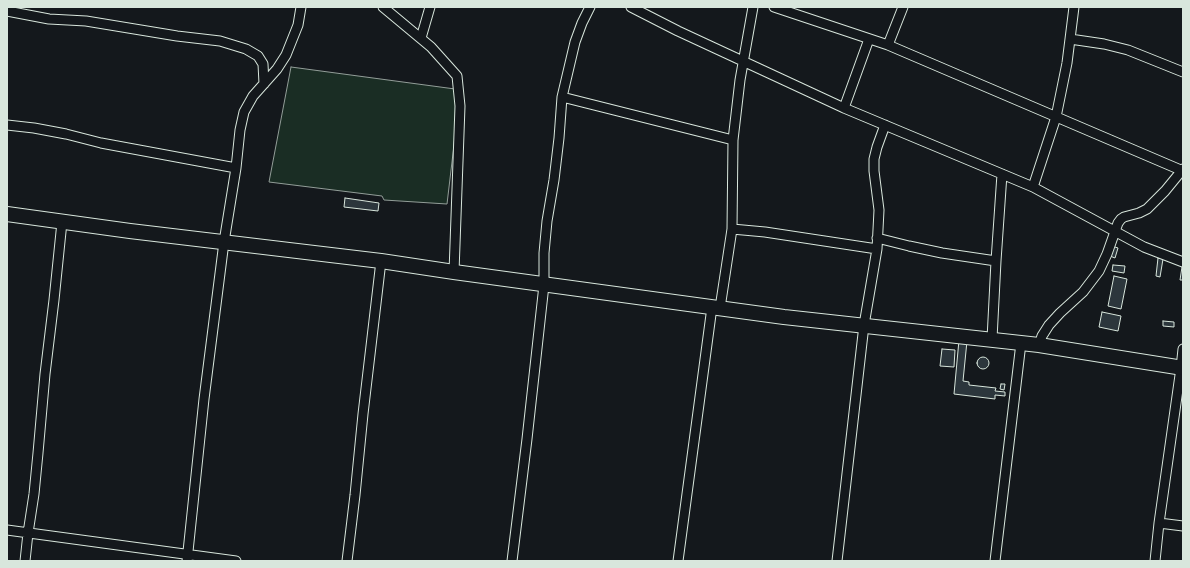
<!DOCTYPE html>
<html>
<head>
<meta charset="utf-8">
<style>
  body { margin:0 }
  #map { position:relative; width:1190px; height:568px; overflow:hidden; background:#14181c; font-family:"Work Sans",sans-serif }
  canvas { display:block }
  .frame { position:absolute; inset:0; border:8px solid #d8e6dc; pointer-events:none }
</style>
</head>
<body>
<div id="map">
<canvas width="1190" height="568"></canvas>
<div class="frame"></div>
</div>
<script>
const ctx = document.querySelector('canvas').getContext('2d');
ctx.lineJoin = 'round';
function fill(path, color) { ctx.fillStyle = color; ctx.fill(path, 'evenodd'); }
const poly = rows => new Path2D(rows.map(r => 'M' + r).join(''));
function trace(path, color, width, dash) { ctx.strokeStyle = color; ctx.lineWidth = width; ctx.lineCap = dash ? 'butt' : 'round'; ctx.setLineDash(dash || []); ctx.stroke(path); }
const green = poly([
  [291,67,455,89,458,111,447,204,384,200,382,196,269,182,291,67]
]);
fill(green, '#1a2d24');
trace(green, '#939e99', 1);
const building = poly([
  [345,198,379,203,378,211,344,207,345,198],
  [1112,246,1118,248,1115,258,1110,256,1112,246],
  [1158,258,1163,259,1160,277,1156,276,1158,258],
  [1113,265,1125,266,1124,273,1112,271,1113,265],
  [1182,267,1183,267,1183,280,1180,280,1182,267],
  [1114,276,1127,279,1121,309,1108,306,1114,276],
  [1102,312,1121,316,1118,331,1099,327,1102,312],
  [1163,321,1174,322,1174,327,1163,326,1163,321],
  [959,340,967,341,963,381,969,382,969,385,996,388,995,391,1005,392,1005,396,995,395,995,399,954,394,959,340],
  [942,349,955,350,954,367,940,366,942,349],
  '977 363a6 6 0 1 1 12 0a6 6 0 1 1-12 0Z',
  [1001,384,1005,384,1004,390,1000,389,1001,384]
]);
fill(building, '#2c363c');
trace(building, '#d8e6dc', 1);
const street = poly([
  [383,7,431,47,457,76,460,106,454,272],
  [631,7,678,31,844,108,1033,187,1144,247,1183,262],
  [774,7,888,45,1183,171],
  [7,11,49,19,86,21,177,36,220,41,246,49,258,56,263,64,264,84],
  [421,38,430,7],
  [1070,39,1104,44,1128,50,1183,72],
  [888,45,903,7],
  [562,97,733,140],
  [844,108,869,39],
  [7,125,34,128,66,134,101,143,236,168],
  [1033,187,1056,117,1067,63,1074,7],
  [732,229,765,232,877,249],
  [877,238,909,246,942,253,996,261],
  [720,308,732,229,733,140,740,80,753,7],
  [992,339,996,261,1002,174],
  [1039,345,1042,336,1049,325,1060,313,1083,292,1099,271,1107,254,1118,223,1121,219,1124,217,1139,213,1147,209,1165,191,1183,169],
  [1159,523,1183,526],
  [7,530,236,561],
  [25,561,28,533,34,494,38,453,45,374,54,300,62,222],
  [187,561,204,399,224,242,236,168,240,130,244,112,253,96,277,69,286,55,298,25,301,7],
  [347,561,355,495,363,414,381,261],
  [512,561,527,439,544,285,544,253,547,221,554,180,559,138,562,97,575,42,582,23,590,7],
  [678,561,712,307],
  [837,561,864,325,877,249,879,210,874,171,874,159,877,147,885,125],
  [995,561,1021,343],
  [1155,561,1159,523,1181,368,1183,349]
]);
const primary = poly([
  [7,214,130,231,381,261,454,272,784,317,1039,345,1183,368]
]);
trace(street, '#d8e6dc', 11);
trace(primary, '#d8e6dc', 16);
trace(street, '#14181c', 9);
trace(primary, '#14181c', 14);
</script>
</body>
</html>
